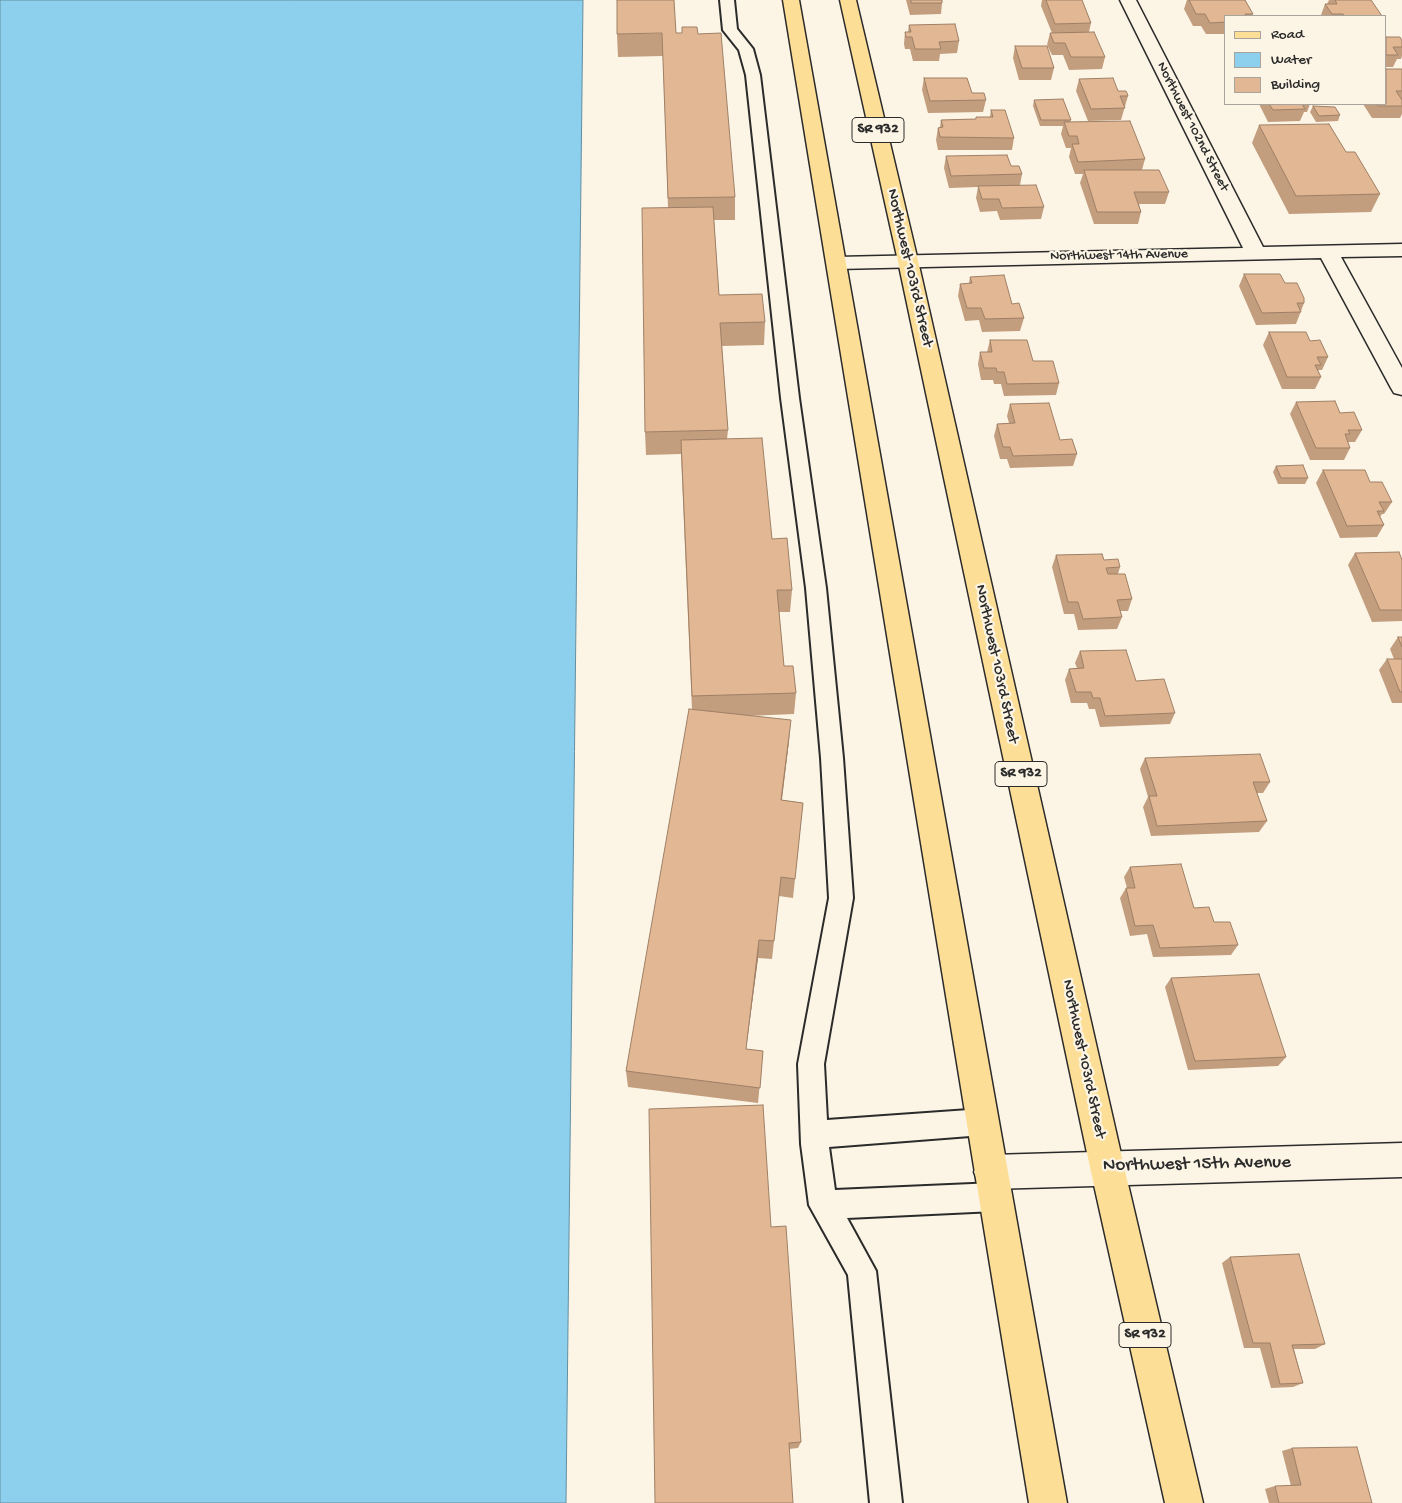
<!DOCTYPE html>
<html>
<head>
<meta charset="utf-8">
<style>
  body { margin:0 }
  #map { position:relative; width:1402px; height:1503px; overflow:hidden; background:#fcf5e5; font-family:"Gochi Hand",sans-serif }
  canvas { display:block }
  .legend { position:absolute; left:1224px; top:15px; width:162px; height:90px; box-sizing:border-box; background:#fcf5e5; border:1px solid #a8a49b; margin:0; padding:6px 9px; list-style:none; font-size:15px; color:#2b2b2b }
  .legend li { display:flex; align-items:center; gap:10px; height:25px }
  .legend b { width:25px; border:1px solid #a8a49b }
</style>
</head>
<body>
<div id="map">
<canvas width="1402" height="1503"></canvas>
<ul class="legend">
<li><b style="height:6px;background:#fdde96"></b>Road</li>
<li><b style="height:14px;background:#8cd0ee"></b>Water</li>
<li><b style="height:14px;background:#e2b793"></b>Building</li>
</ul>
</div>
<script>
const ctx = document.querySelector('canvas').getContext('2d');
ctx.lineJoin = 'round';
function fill(path, color) { ctx.fillStyle = color; ctx.fill(path, 'evenodd'); }
const poly = rows => new Path2D(rows.map(r => 'M' + r).join(''));
function trace(path, color, width, dash) { ctx.strokeStyle = color; ctx.lineWidth = width; ctx.lineCap = dash ? 'butt' : 'round'; ctx.setLineDash(dash || []); ctx.stroke(path); }
function drawText(font, color, halo, rows, align = 'center') {
  ctx.font = font + ' "Gochi Hand",sans-serif'; ctx.lineWidth = 4.5; ctx.setLineDash([]); ctx.textBaseline = 'middle'; ctx.strokeStyle = halo; ctx.fillStyle = color; for (const [text, x, y, turn = 0] of rows) {
    ctx.save(); ctx.translate(x, y); ctx.rotate((+turn || 0) * Math.PI / 180); ctx.textAlign = isNaN(turn) ? turn : align; if (halo) ctx.strokeText(text, 0, 0); ctx.fillText(text, 0, 0); ctx.restore();
  }
}
const water = poly([
  [0,0,583,0,566,1503,0,1503,0,0]
]);
fill(water, '#8cd0ee');
trace(water, '#658ea0', 1);
const service = poly([
  [720,0,734,0,737,29,753,49,760,75,799,398,826,588,843,758,853,898,824,1064,827,1120,983,1109,993,1113,997,1122,993,1131,983,1135,829,1147,835,1190,995,1183,1005,1187,1009,1197,1005,1207,995,1211,847,1218,876,1271,902,1503,870,1503,848,1275,809,1205,801,1144,798,1064,829,898,821,758,806,588,781,398,746,75,739,50,723,30,720,0]
]);
const minor = poly([
  [1120,0,1136,0,1263,247,1402,244,1402,256,1341,257,1402,368,1402,395,1394,393,1391,388,1321,258,837,269,830,267,827,263,830,259,837,257,1243,248,1120,0],
  [1402,1143,1402,1177,991,1189,979,1184,974,1172,979,1160,991,1155,1402,1143]
]);
const primary = poly([
  [783,0,799,0,1067,1503,1029,1503,783,0],
  [840,0,856,0,918,261,1124,1167,1203,1503,1165,1503,1090,1167,898,261,840,0]
]);
trace(service, '#2b2b2b', 4);
trace(minor, '#2b2b2b', 3);
trace(primary, '#2b2b2b', 3);
fill(service, '#fcf5e5');
fill(minor, '#fcf5e5');
fill(primary, '#fdde96');
fill(poly([
  [906,0,942,0,942,3,941,14,910,15],
  [1042,0,1082,0,1091,23,1089,32,1105,57,1102,69,1069,70,1063,55,1052,55,1047,45,1050,33,1052,33,1041,6],
  [1187,0,1245,0,1253,14,1252,16,1226,16,1226,34,1206,34,1201,26,1193,26,1184,9],
  [1329,0,1371,0,1382,16,1321,16,1321,15,1325,4,1327,4],
  [909,25,959,41,957,53,940,54,939,61,913,61,910,49,905,49,904,44,905,32,908,32],
  [676,33,698,34,735,197,735,220,714,220,719,295,765,322,764,345,722,346,728,430,727,439,772,539,792,590,790,612,779,612,784,666,796,693,794,714,747,716,789,741,782,800,803,803,793,898,779,896,772,959,758,958,746,1049,763,1051,758,1103,628,1087,626,1071,692,710,681,454,646,455,645,432,668,208,663,56,618,57,617,34],
  [1386,37,1402,41,1402,56,1401,59,1397,59,1393,67,1386,67],
  [1015,46,1054,68,1051,80,1019,80,1013,58],
  [1402,69,1402,114,1400,118,1372,118,1363,104,1386,104],
  [924,78,972,93,986,100,983,112,928,113,922,90],
  [1079,79,1118,91,1128,96,1121,120,1088,121,1076,91],
  [1034,100,1071,120,1070,122,1145,159,1142,170,1169,192,1165,204,1139,204,1141,212,1138,224,1094,224,1080,183,1083,174,1075,174,1069,157,1071,148,1066,148,1061,134,1063,126,1040,126,1033,106],
  [1244,104,1310,104,1307,112,1304,112,1300,121,1268,122,1259,104,1245,105],
  [1313,106,1340,115,1338,121,1316,122,1310,112],
  [991,110,1014,138,1012,150,938,150,936,140,938,128,940,127,941,120,976,119,976,117,990,117],
  [1259,125,1346,152,1380,194,1371,212,1289,214,1252,143],
  [946,156,1011,166,1022,174,1020,185,1044,207,1041,219,1000,220,997,211,980,212,976,198,978,187,949,188,944,168],
  [1244,274,1285,283,1304,303,1296,324,1256,325,1239,286],
  [970,277,1012,304,1024,318,1020,331,982,332,979,320,965,321,958,296,960,284,969,283],
  [1269,332,1310,341,1328,357,1322,370,1319,370,1318,371,1321,377,1315,389,1282,389,1263,345],
  [990,340,1059,383,1056,395,1004,396,1001,384,994,384,993,380,981,380,978,364,980,352,987,352],
  [1296,402,1340,413,1362,430,1355,442,1348,442,1350,448,1344,460,1310,460,1290,414],
  [1010,404,1060,440,1077,454,1073,466,1010,468,1007,459,1000,459,994,436,997,424,1009,423,1007,416],
  [1276,466,1308,478,1305,484,1278,484,1273,472],
  [1323,470,1370,482,1392,502,1384,514,1382,514,1380,517,1384,525,1377,537,1340,538,1316,483],
  [1355,553,1402,560,1402,621,1372,622,1348,565],
  [1056,555,1104,560,1120,567,1118,574,1132,599,1128,611,1120,611,1122,617,1117,629,1078,630,1074,614,1064,614,1052,567],
  [1398,637,1402,637,1402,703,1392,703,1379,670,1387,659,1394,659,1390,649],
  [1080,651,1136,681,1175,713,1170,724,1100,727,1095,709,1089,709,1087,703,1071,703,1065,680,1069,669,1077,668,1075,663],
  [1145,758,1270,782,1263,793,1257,793,1267,821,1259,832,1151,836,1143,807,1148,797,1140,769],
  [1130,867,1194,908,1214,922,1238,945,1231,955,1153,957,1147,934,1130,936,1120,898,1126,888,1127,888,1124,877],
  [1171,978,1286,1057,1278,1066,1188,1070,1165,987],
  [771,1227,801,1442,798,1448,789,1449],
  [1230,1257,1325,1344,1315,1349,1294,1349,1303,1383,1293,1387,1271,1388,1260,1348,1244,1348,1222,1263],
  [1292,1448,1372,1503,1269,1503,1265,1489,1275,1486,1291,1486,1282,1451]
]), '#c29d7e');
fill(poly([
  [791,720,789,741,779,820,781,800],
  [759,940,758,958,744,1065,746,1049]
]), '#9e8067');
const building = poly([
  [617,0,674,0,676,33,682,33,682,27,697,27,698,34,721,33,735,197,668,198,662,33,617,34,617,0],
  [911,0,942,0,942,3,911,3,911,0],
  [1046,0,1082,0,1091,23,1055,24,1046,0],
  [1189,0,1245,0,1253,14,1245,14,1246,16,1226,16,1226,22,1210,23,1205,14,1196,14,1189,0],
  [1335,0,1371,0,1382,16,1345,16,1343,14,1332,14,1325,4,1337,4,1335,0],
  [955,24,959,41,939,42,941,49,915,49,912,37,906,37,905,32,911,32,909,25,955,24],
  [1094,32,1105,57,1071,57,1065,43,1054,43,1050,33,1094,32],
  [1386,37,1400,37,1402,41,1402,47,1393,47,1398,55,1386,55,1386,37],
  [1015,46,1047,46,1054,68,1022,68,1015,46],
  [1386,69,1402,69,1402,91,1396,91,1402,100,1402,106,1378,106,1376,104,1386,104,1386,69],
  [924,78,967,78,972,93,984,93,986,100,930,101,924,78],
  [1113,78,1118,91,1126,91,1127,93,1128,96,1120,96,1125,108,1091,109,1079,79,1113,78],
  [1063,99,1071,120,1041,120,1034,100,1063,99],
  [1269,104,1302,104,1305,109,1273,110,1269,104],
  [1313,106,1335,107,1340,115,1319,116,1313,106],
  [991,110,1005,110,1014,138,940,137,938,128,943,127,941,120,976,119,976,117,993,117,991,110],
  [1130,121,1145,159,1078,162,1072,144,1079,144,1077,136,1069,136,1064,122,1130,121],
  [1329,124,1346,152,1355,152,1380,194,1296,196,1259,125,1329,124],
  [1007,155,1011,166,1019,166,1022,174,951,176,946,156,1007,155],
  [1084,170,1159,170,1169,192,1134,192,1141,212,1097,212,1084,170],
  [1036,185,1044,207,1002,208,999,199,982,199,978,186,1036,185],
  [713,207,719,295,762,294,765,322,720,323,728,430,645,432,642,208,713,207],
  [1244,274,1280,274,1285,283,1297,283,1304,298,1304,303,1297,303,1301,312,1262,313,1244,274],
  [1004,275,1012,304,1019,303,1024,318,985,319,981,308,967,308,960,284,972,283,970,277,1004,275],
  [1269,332,1306,332,1310,341,1320,340,1328,357,1317,357,1321,365,1315,365,1321,377,1287,377,1269,332],
  [990,340,1027,340,1033,361,1053,361,1059,383,1007,384,1004,372,997,372,996,368,984,368,980,352,992,352,990,340],
  [1335,401,1340,413,1354,412,1362,430,1348,430,1350,434,1345,434,1350,448,1316,448,1296,402,1335,401],
  [1049,403,1060,440,1072,439,1077,454,1013,456,1010,447,1003,447,997,424,1015,423,1010,404,1049,403],
  [762,438,772,539,787,538,792,590,777,590,784,666,793,666,796,693,692,696,681,440,762,438],
  [1303,465,1308,478,1281,478,1276,466,1303,465],
  [1323,470,1365,470,1370,482,1382,482,1392,502,1379,502,1384,511,1377,511,1384,525,1347,526,1323,470],
  [1399,552,1402,560,1402,610,1380,610,1355,553,1399,552],
  [1102,554,1104,560,1118,559,1120,567,1106,568,1108,574,1125,574,1132,599,1117,600,1122,617,1083,619,1078,602,1068,602,1056,555,1102,554],
  [1398,637,1402,637,1402,647,1398,637],
  [1126,650,1136,681,1164,679,1175,713,1105,716,1100,698,1093,698,1091,692,1076,692,1069,669,1084,668,1080,651,1126,650],
  [1387,659,1402,659,1402,692,1400,692,1387,659],
  [689,709,791,720,781,800,803,803,795,879,781,877,774,941,759,940,746,1049,763,1051,760,1088,626,1071,689,709],
  [1260,754,1270,782,1253,782,1267,821,1157,826,1149,796,1157,796,1145,758,1260,754],
  [1181,864,1194,908,1209,907,1214,922,1230,922,1238,945,1160,948,1153,925,1135,926,1126,888,1135,888,1130,867,1181,864],
  [1259,974,1286,1057,1195,1061,1171,978,1259,974],
  [763,1105,771,1227,786,1226,801,1442,789,1443,793,1503,655,1503,649,1109,763,1105],
  [1299,1254,1325,1344,1292,1345,1303,1383,1280,1384,1270,1343,1253,1343,1230,1257,1299,1254],
  [1357,1447,1372,1503,1279,1503,1275,1486,1301,1485,1292,1448,1357,1447]
]);
fill(building, '#e2b793');
trace(building, '#9e8067', 1);
drawText('14px', '#2b2b2b', '#fcf5e5', [
  ["Northwest 102nd Street",1192,127,63],
  ["Northwest 14th Avenue",1119,256,-1]
]);
for (const [x, y, w] of [
  [878,130,52],
  [1021,774,52],
  [1145,1335,52]
]) { const box = new Path2D(); box.roundRect(x - w / 2, y - 12.5, w, 25, 4); ctx.fillStyle = '#fcf5e5'; ctx.fill(box); trace(box, '#2b2b2b', 1); }
drawText('bold 15px', '#2b2b2b', null, [
  ["SR 932",878,130],
  ["SR 932",1021,774],
  ["SR 932",1145,1335]
]);
drawText('16px', '#2b2b2b', '#fcf5e5', [
  ["Northwest 103rd Street",909,268,77],
  ["Northwest 103rd Street",996,664,78],
  ["Northwest 103rd Street",1083,1059,78]
]);
drawText('19px', '#2b2b2b', '#fcf5e5', [
  ["Northwest 15th Avenue",1197,1165,-1]
]);
</script>
</body>
</html>
